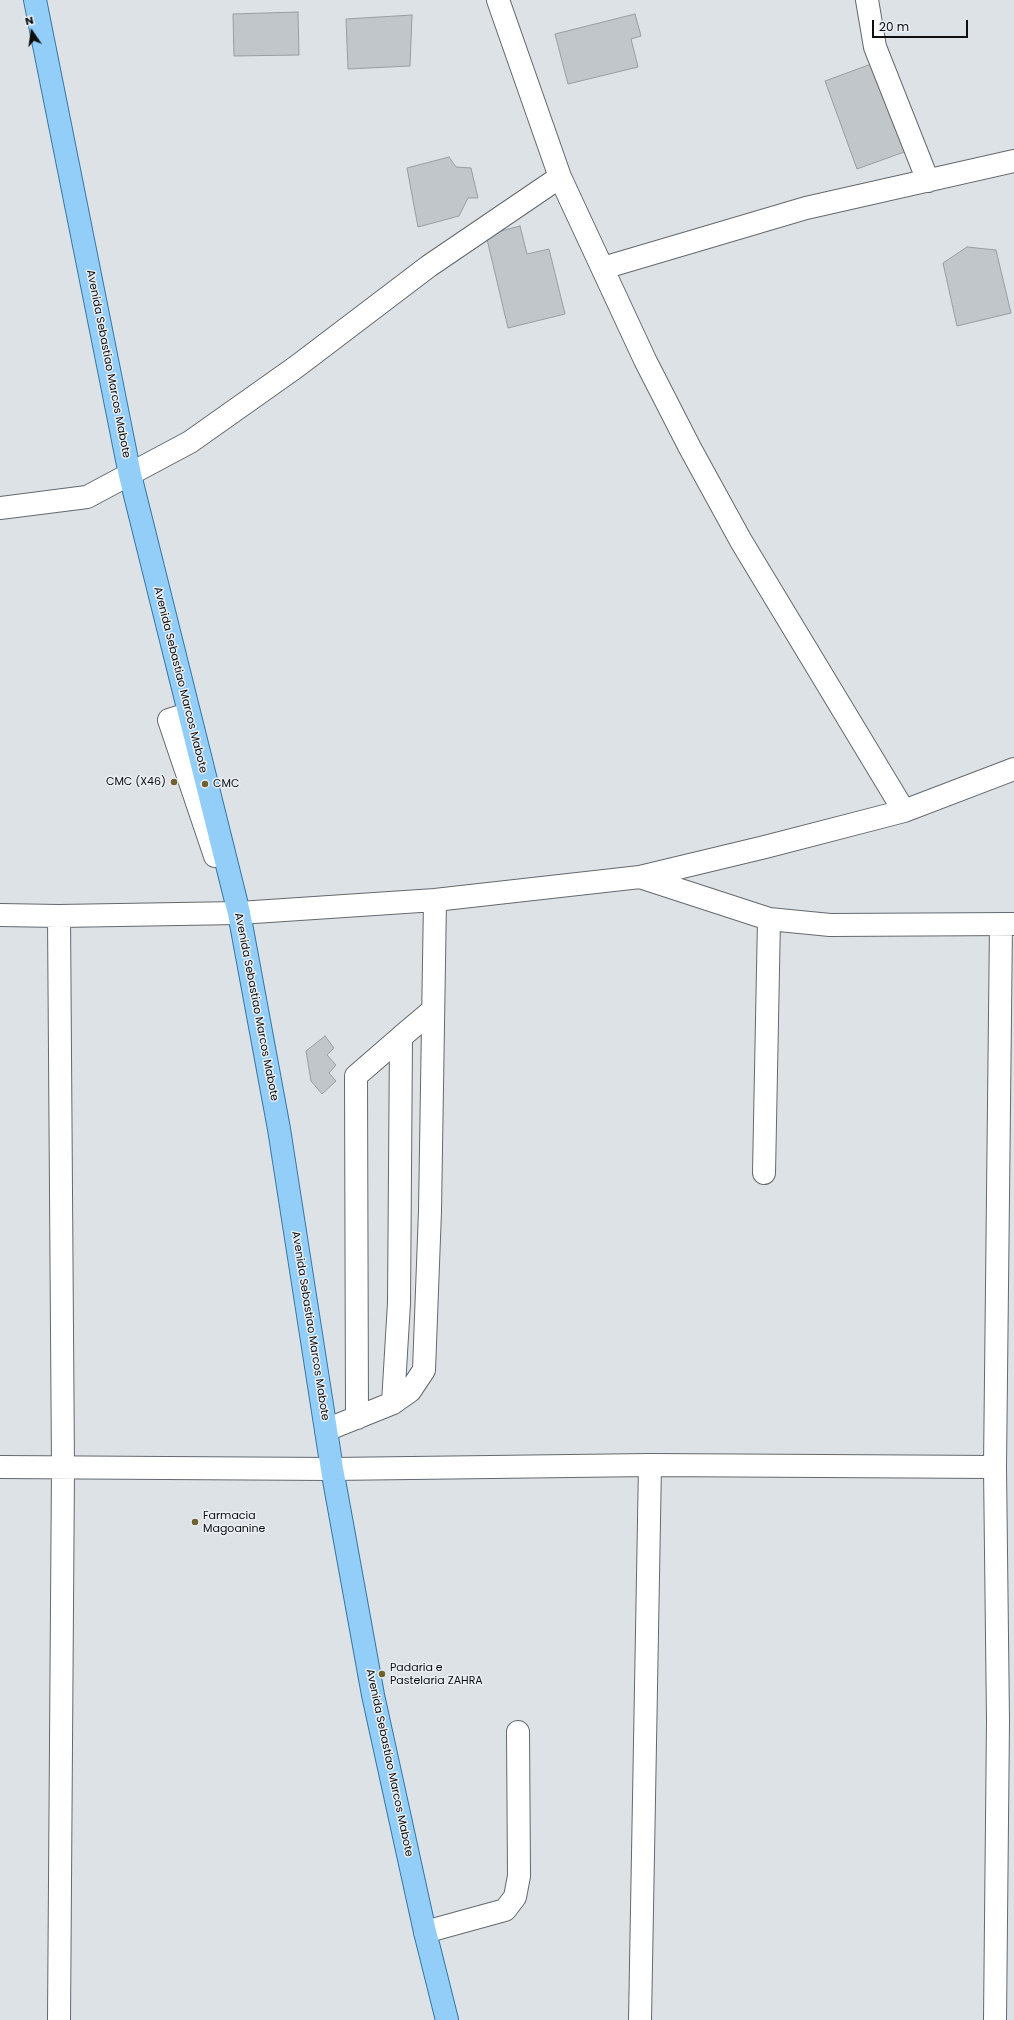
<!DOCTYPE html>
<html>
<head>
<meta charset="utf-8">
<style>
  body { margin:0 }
  #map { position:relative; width:1014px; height:2020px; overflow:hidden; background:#dde2e7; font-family:Poppins,sans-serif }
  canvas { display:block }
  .north { position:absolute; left:12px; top:12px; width:40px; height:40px; -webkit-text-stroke:3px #eaeff4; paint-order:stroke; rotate:347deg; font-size:11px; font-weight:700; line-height:16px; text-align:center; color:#0d0f10 }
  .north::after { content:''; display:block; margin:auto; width:14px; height:18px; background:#0d0f10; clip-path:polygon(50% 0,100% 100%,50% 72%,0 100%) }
  .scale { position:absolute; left:872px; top:20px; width:96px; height:18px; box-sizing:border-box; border:2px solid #0d0f10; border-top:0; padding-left:5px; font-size:12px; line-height:14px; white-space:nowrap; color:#0d0f10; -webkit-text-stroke:3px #eaeff4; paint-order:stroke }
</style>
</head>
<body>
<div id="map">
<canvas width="1014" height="2020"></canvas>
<div class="north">N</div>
<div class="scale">20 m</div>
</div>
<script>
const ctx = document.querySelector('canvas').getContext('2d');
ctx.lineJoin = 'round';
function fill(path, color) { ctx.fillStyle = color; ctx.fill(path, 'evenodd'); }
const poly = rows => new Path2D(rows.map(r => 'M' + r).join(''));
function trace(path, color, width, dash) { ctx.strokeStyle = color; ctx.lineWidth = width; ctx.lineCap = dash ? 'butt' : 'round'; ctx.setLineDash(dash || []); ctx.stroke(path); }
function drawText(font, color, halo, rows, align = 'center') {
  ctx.font = font + ' Poppins,sans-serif'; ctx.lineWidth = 3; ctx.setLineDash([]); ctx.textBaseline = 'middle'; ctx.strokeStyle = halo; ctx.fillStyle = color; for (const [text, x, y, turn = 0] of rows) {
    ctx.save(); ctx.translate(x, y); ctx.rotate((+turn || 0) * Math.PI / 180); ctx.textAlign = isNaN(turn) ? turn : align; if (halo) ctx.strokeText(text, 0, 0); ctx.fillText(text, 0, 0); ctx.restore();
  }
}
const building = poly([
  [298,12,299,55,234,56,233,14,298,12],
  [635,14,641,36,631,39,638,67,568,84,555,34,635,14],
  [412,15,410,66,348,69,346,19,412,15],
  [874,63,907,151,857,169,825,81,874,63],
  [449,157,456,167,471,168,478,198,468,198,459,216,418,227,407,168,449,157],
  [520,226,527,254,549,249,565,314,508,328,486,235,520,226],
  [967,247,996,250,1011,313,957,326,943,263,967,247],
  [325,1036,334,1048,327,1055,336,1065,329,1073,336,1081,322,1094,311,1081,306,1051,325,1036]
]);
fill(building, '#c1c6ca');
trace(building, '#989da1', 1);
const minor = poly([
  [498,0,560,177,645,360,690,448,741,541,904,811],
  [867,0,875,47,928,181],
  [603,268,806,208,1014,161],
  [0,508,87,497,190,442,296,367,429,266,560,177],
  [188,714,169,720,215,856,223,853],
  [640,877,769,919,830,925,1014,924],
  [0,915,59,916,239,913,435,900,640,877,765,847,904,811,1014,769],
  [764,1173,769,919],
  [393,1403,399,1303,401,1037,433,1010],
  [357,1418,356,1076,401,1037],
  [326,1430,393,1403,410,1391,424,1370,430,1211,435,900],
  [0,1467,332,1469,650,1465,995,1467],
  [425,1932,505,1910,515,1897,519,1876,518,1732],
  [59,2020,63,1467,59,916],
  [640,2020,650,1465],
  [995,2020,998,1721,995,1467,1001,924]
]);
const major = poly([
  [35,0,130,475,239,913,279,1129,332,1469,373,1695,425,1932,447,2020]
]);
trace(minor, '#64696d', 24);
trace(major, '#3576a4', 24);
trace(minor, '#fff', 22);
trace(major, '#92cef8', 22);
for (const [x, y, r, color] of [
  [174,782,4,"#70612e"],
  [205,784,4,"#70612e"],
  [195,1522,4,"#70612e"],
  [382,1674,4,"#70612e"]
]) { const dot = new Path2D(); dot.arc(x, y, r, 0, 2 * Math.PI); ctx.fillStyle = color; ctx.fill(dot); trace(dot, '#eaeff4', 1.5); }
drawText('11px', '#0d0f10', '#eaeff4', [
  ["Avenida Sebastiao Marcos Mabote",108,364,79],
  ["Avenida Sebastiao Marcos Mabote",180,680,76],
  ["Avenida Sebastiao Marcos Mabote",256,1007,79],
  ["Avenida Sebastiao Marcos Mabote",310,1326,81],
  ["Avenida Sebastiao Marcos Mabote",389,1763,78]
]);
drawText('11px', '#0d0f10', '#eaeff4', [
  ["CMC (X46)",166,782,"right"],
  ["CMC",213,784],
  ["Farmacia",203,1516],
  ["Magoanine",203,1529],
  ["Padaria e",390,1668],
  ["Pastelaria ZAHRA",390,1681]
], 'left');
</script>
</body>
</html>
